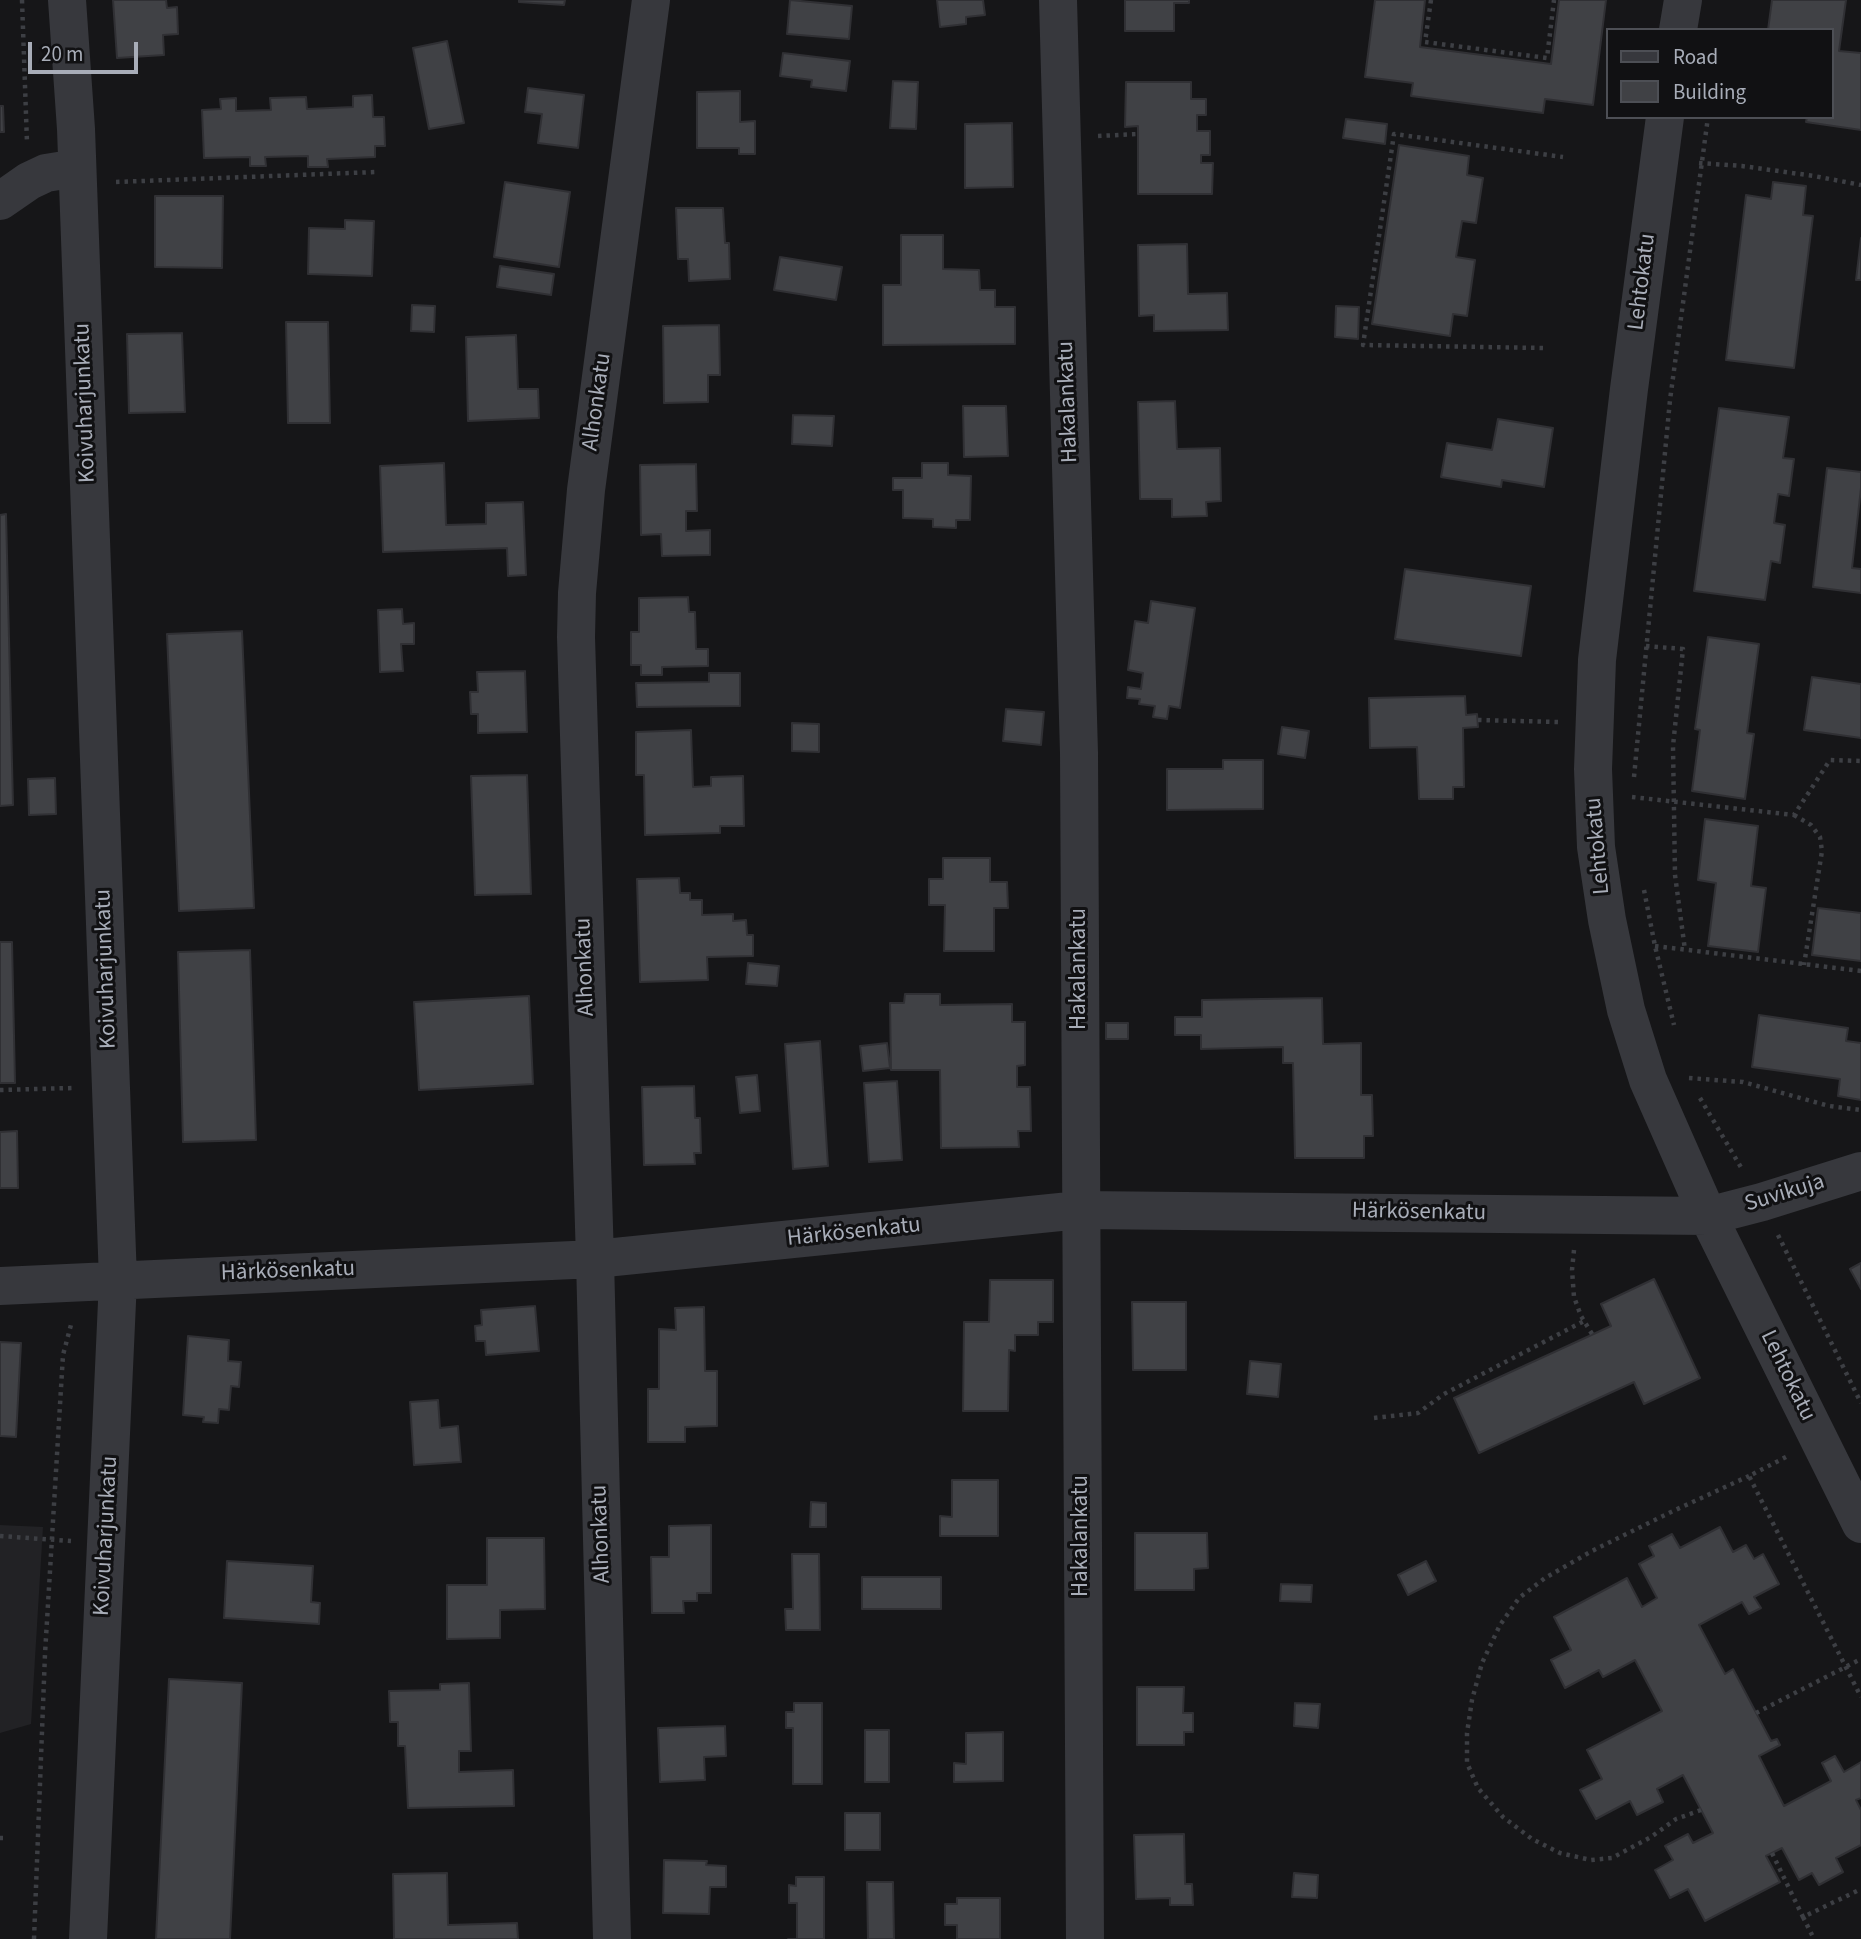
<!DOCTYPE html>
<html>
<head>
<meta charset="utf-8">
<style>
  body { margin:0 }
  #map { position:relative; width:1861px; height:1939px; overflow:hidden; background:#161618; font-family:"Source Sans 3",sans-serif }
  canvas { display:block }
  .legend { position:absolute; left:1606px; top:28px; width:228px; height:91px; box-sizing:border-box; background:#111113; border:2px solid #4d4f55; margin:0; padding:9px 12px; list-style:none; font-size:21px; color:#a8adb8 }
  .legend li { display:flex; align-items:center; gap:14px; height:35px }
  .legend b { width:35px; border:2px solid #4d4f55 }
  .scale { position:absolute; left:28px; top:42px; width:110px; height:32px; box-sizing:border-box; border:4px solid #a8adb8; border-top:0; padding-left:9px; font-size:21px; line-height:24px; white-space:nowrap; color:#a8adb8; -webkit-text-stroke:5px #111113; paint-order:stroke }
</style>
</head>
<body>
<div id="map">
<canvas width="1861" height="1939"></canvas>
<ul class="legend">
<li><b style="height:9px;background:#37383d"></b>Road</li>
<li><b style="height:19px;background:#404145"></b>Building</li>
</ul>
<div class="scale">20 m</div>
</div>
<script>
const ctx = document.querySelector('canvas').getContext('2d');
ctx.lineJoin = 'round';
function fill(path, color) { ctx.fillStyle = color; ctx.fill(path, 'evenodd'); }
const poly = rows => new Path2D(rows.map(r => 'M' + r).join(''));
function trace(path, color, width, dash) { ctx.strokeStyle = color; ctx.lineWidth = width; ctx.lineCap = dash ? 'butt' : 'round'; ctx.setLineDash(dash || []); ctx.stroke(path); }
function drawText(font, color, halo, rows, align = 'center') {
  ctx.font = font + ' "Source Sans 3",sans-serif'; ctx.lineWidth = 6; ctx.setLineDash([]); ctx.textBaseline = 'middle'; ctx.strokeStyle = halo; ctx.fillStyle = color; for (const [text, x, y, turn = 0] of rows) {
    ctx.save(); ctx.translate(x, y); ctx.rotate((+turn || 0) * Math.PI / 180); ctx.textAlign = isNaN(turn) ? turn : align; if (halo) ctx.strokeText(text, 0, 0); ctx.fillText(text, 0, 0); ctx.restore();
  }
}
fill(poly([
  [0,1525,43,1527,31,1724,0,1733]
]), '#222225');
const building = poly([
  [113,0,166,0,167,8,177,7,178,34,163,35,164,55,117,58,113,0],
  [519,0,565,0,564,5,519,2,519,0],
  [790,0,852,6,849,39,787,34,790,0],
  [937,0,983,0,985,15,966,17,966,24,940,27,937,0],
  [1125,0,1189,0,1189,3,1174,3,1174,31,1125,31,1125,0],
  [1375,0,1425,0,1420,47,1551,64,1559,0,1606,0,1593,105,1545,99,1543,113,1411,96,1413,83,1365,77,1375,0],
  [1772,0,1846,0,1839,51,1861,53,1861,130,1806,122,1807,117,1831,117,1831,30,1768,30,1772,0],
  [447,41,464,123,429,129,413,48,447,41],
  [783,53,850,61,846,91,811,87,812,80,780,76,783,53],
  [893,81,918,82,916,129,890,128,893,81],
  [1126,82,1191,82,1191,99,1206,99,1206,115,1197,115,1197,131,1210,131,1210,155,1201,155,1201,163,1213,163,1212,194,1138,194,1138,126,1125,127,1126,82],
  [528,88,584,95,578,148,538,143,542,114,525,112,528,88],
  [740,91,740,122,755,121,755,154,739,154,739,148,697,148,697,92,740,91],
  [372,95,373,117,384,117,385,146,375,146,375,157,327,159,328,167,308,167,308,156,265,157,266,166,250,166,250,157,204,158,202,110,221,109,220,99,236,98,236,111,271,110,270,98,306,97,307,109,353,107,353,96,372,95],
  [0,106,3,106,4,132,0,132,0,106],
  [1346,119,1387,124,1385,144,1343,138,1346,119],
  [1012,123,1013,187,965,188,965,124,1012,123],
  [1399,145,1469,156,1467,175,1483,178,1476,223,1462,221,1456,257,1475,260,1467,316,1453,314,1450,336,1372,324,1399,145],
  [505,182,570,192,559,267,494,257,505,182],
  [1773,182,1806,186,1803,215,1813,216,1794,368,1726,360,1746,195,1771,199,1773,182],
  [155,196,223,196,222,268,155,267,155,196],
  [676,208,723,208,725,243,729,243,730,279,689,281,688,259,678,259,676,208],
  [345,220,374,221,372,276,308,274,309,228,345,229,345,220],
  [901,235,943,235,943,269,979,270,980,290,995,290,995,307,1015,307,1015,344,883,345,883,285,901,285,901,235],
  [1861,238,1861,280,1856,280,1861,238],
  [1187,244,1188,294,1227,293,1228,330,1154,331,1154,315,1139,316,1138,245,1187,244],
  [780,257,842,267,836,300,774,290,780,257],
  [500,266,554,274,551,295,497,287,500,266],
  [412,305,435,306,434,332,411,331,412,305],
  [1336,306,1359,307,1358,339,1335,337,1336,306],
  [286,322,328,322,330,423,288,423,286,322],
  [719,325,720,375,708,375,708,402,664,403,663,326,719,325],
  [182,333,185,412,129,413,127,334,182,333],
  [516,335,518,389,538,389,539,418,468,421,466,337,516,335],
  [1175,401,1177,449,1220,448,1221,501,1206,502,1207,516,1172,517,1172,499,1140,499,1138,402,1175,401],
  [963,406,1006,406,1008,456,964,457,963,406],
  [1719,408,1789,417,1783,458,1794,459,1789,496,1778,494,1774,523,1785,525,1780,563,1771,561,1765,600,1694,591,1719,408],
  [793,415,834,416,832,446,792,444,793,415],
  [1498,419,1553,428,1544,487,1502,480,1501,487,1441,477,1447,443,1492,450,1498,419],
  [444,463,446,525,486,524,486,503,523,502,526,575,508,576,507,548,383,552,380,466,444,463],
  [922,463,948,463,948,475,971,476,970,520,956,520,956,528,933,527,933,519,903,518,903,490,893,490,893,478,922,478,922,463],
  [696,464,697,511,686,511,686,531,710,530,710,555,662,556,661,534,641,535,640,465,696,464],
  [1827,468,1861,472,1861,488,1852,568,1861,569,1861,593,1813,587,1827,468],
  [6,514,13,805,0,806,0,515,6,514],
  [1405,569,1531,586,1521,656,1395,639,1405,569],
  [688,597,689,612,695,612,696,649,708,649,708,666,662,667,662,675,641,675,641,665,631,665,631,632,639,632,639,598,688,597],
  [1151,601,1195,608,1180,708,1169,706,1167,719,1153,717,1155,706,1139,704,1140,699,1127,698,1128,687,1141,689,1143,673,1128,670,1135,621,1148,623,1151,601],
  [402,609,403,624,414,623,414,644,401,644,403,671,380,672,378,610,402,609],
  [242,631,254,908,179,911,167,634,242,631],
  [1708,637,1759,644,1747,733,1754,734,1745,799,1692,791,1700,730,1695,729,1708,637],
  [525,671,527,732,478,733,478,714,471,714,470,692,478,692,477,672,525,671],
  [709,673,740,673,740,706,637,707,636,683,709,682,709,673],
  [1812,677,1861,684,1861,738,1804,730,1812,677],
  [1465,696,1466,715,1477,714,1478,727,1463,728,1464,787,1453,787,1453,799,1419,799,1417,747,1370,748,1369,698,1465,696],
  [1006,709,1044,712,1041,745,1003,741,1006,709],
  [792,723,819,724,819,752,792,751,792,723],
  [1282,727,1309,731,1305,758,1278,754,1282,727],
  [691,730,693,787,711,786,711,777,743,776,744,826,720,826,720,833,645,835,644,775,636,775,636,732,691,730],
  [1223,760,1263,760,1263,809,1167,810,1167,769,1223,769,1223,760],
  [527,775,531,894,475,895,471,776,527,775],
  [55,778,56,814,29,815,28,779,55,778],
  [1705,819,1758,826,1751,886,1766,888,1758,952,1708,946,1716,883,1698,880,1705,819],
  [943,858,990,858,990,882,1007,882,1008,908,994,908,994,951,944,951,945,905,929,905,929,879,943,879,943,858],
  [679,878,680,893,690,893,690,900,702,900,702,915,733,914,733,921,746,920,747,935,753,935,753,956,707,957,708,980,640,982,637,879,679,878],
  [1818,908,1861,913,1861,961,1812,955,1818,908],
  [0,942,12,942,15,1083,0,1083,0,942],
  [250,950,256,1140,183,1142,178,952,250,950],
  [748,963,779,966,777,986,746,984,748,963],
  [905,994,940,994,940,1005,1012,1004,1012,1022,1025,1022,1025,1065,1017,1066,1017,1087,1030,1087,1031,1131,1018,1131,1019,1147,941,1148,940,1070,891,1070,890,1003,904,1003,905,994],
  [529,996,533,1084,419,1090,414,1002,529,996],
  [1322,998,1323,1044,1361,1043,1361,1095,1372,1095,1373,1136,1364,1136,1364,1158,1295,1158,1293,1063,1283,1063,1283,1047,1201,1049,1201,1035,1175,1035,1175,1017,1202,1017,1202,1000,1322,998],
  [1759,1015,1848,1028,1846,1041,1861,1043,1861,1100,1838,1096,1840,1079,1752,1067,1759,1015],
  [1106,1023,1128,1023,1128,1039,1106,1039,1106,1023],
  [820,1041,828,1166,793,1169,785,1044,820,1041],
  [887,1043,890,1068,863,1071,860,1046,887,1043],
  [757,1075,760,1111,740,1113,736,1077,757,1075],
  [897,1081,902,1160,869,1162,864,1083,897,1081],
  [694,1086,695,1118,700,1118,701,1153,694,1153,695,1164,644,1165,642,1087,694,1086],
  [17,1131,18,1188,0,1188,0,1132,17,1131],
  [1861,1263,1861,1289,1850,1269,1861,1263],
  [1654,1279,1700,1378,1644,1404,1634,1382,1479,1453,1454,1398,1611,1326,1601,1304,1654,1279],
  [990,1280,1053,1280,1053,1322,1038,1322,1038,1335,1015,1335,1015,1351,1009,1350,1008,1411,963,1411,964,1322,989,1322,990,1280],
  [1132,1302,1186,1302,1186,1370,1133,1370,1132,1302],
  [535,1306,539,1351,486,1355,485,1341,476,1341,475,1326,482,1325,481,1310,535,1306],
  [704,1307,705,1371,717,1371,717,1426,685,1427,685,1442,648,1442,648,1389,659,1389,659,1329,676,1330,675,1308,704,1307],
  [188,1336,229,1340,228,1361,241,1362,239,1387,231,1386,229,1410,219,1409,218,1423,203,1422,204,1417,183,1415,188,1336],
  [0,1342,21,1343,16,1437,0,1436,0,1342],
  [1250,1361,1281,1364,1278,1397,1247,1394,1250,1361],
  [438,1400,440,1428,458,1426,461,1462,414,1465,410,1402,438,1400],
  [952,1480,998,1480,998,1536,940,1536,940,1516,952,1517,952,1480],
  [811,1502,826,1503,826,1527,810,1527,811,1502],
  [711,1525,711,1593,697,1593,697,1601,683,1601,684,1613,652,1613,651,1557,669,1557,669,1526,711,1525],
  [1720,1527,1733,1552,1746,1545,1754,1559,1763,1554,1779,1584,1754,1597,1761,1608,1749,1614,1742,1602,1699,1625,1725,1674,1733,1669,1771,1741,1777,1739,1780,1745,1759,1756,1784,1806,1831,1781,1822,1763,1835,1756,1844,1772,1861,1762,1861,1798,1856,1800,1861,1810,1861,1845,1836,1858,1843,1872,1819,1885,1812,1873,1799,1880,1782,1848,1766,1856,1780,1882,1705,1921,1688,1889,1670,1898,1655,1870,1673,1860,1665,1846,1688,1834,1693,1843,1713,1833,1683,1775,1657,1789,1663,1802,1637,1815,1630,1801,1596,1819,1580,1790,1602,1779,1587,1750,1662,1711,1635,1660,1603,1677,1599,1670,1565,1688,1551,1660,1571,1650,1554,1617,1627,1578,1642,1607,1657,1598,1639,1564,1654,1556,1649,1546,1672,1534,1680,1548,1720,1527],
  [1135,1533,1207,1533,1208,1568,1194,1569,1194,1590,1135,1590,1135,1533],
  [487,1538,544,1538,545,1609,500,1610,500,1638,447,1639,447,1585,487,1585,487,1538],
  [792,1554,819,1554,820,1630,786,1630,785,1609,793,1609,792,1554],
  [227,1561,313,1566,311,1602,320,1603,319,1624,224,1618,227,1561],
  [1426,1561,1436,1581,1408,1595,1398,1575,1426,1561],
  [862,1577,941,1577,941,1609,862,1609,862,1577],
  [1281,1584,1312,1585,1311,1602,1280,1601,1281,1584],
  [169,1679,242,1683,230,1939,156,1939,169,1679],
  [469,1683,471,1751,459,1751,459,1772,513,1770,514,1806,408,1808,405,1746,398,1746,398,1722,390,1722,389,1691,440,1690,440,1684,469,1683],
  [1137,1687,1184,1687,1183,1713,1193,1713,1193,1732,1184,1732,1184,1745,1137,1745,1137,1687],
  [794,1703,822,1703,822,1784,793,1784,793,1728,786,1728,786,1712,794,1712,794,1703],
  [1295,1703,1320,1704,1318,1728,1294,1726,1295,1703],
  [725,1726,726,1756,704,1757,705,1780,660,1782,658,1728,725,1726],
  [865,1730,889,1730,889,1782,865,1782,865,1730],
  [1003,1732,1003,1781,954,1782,954,1763,966,1764,966,1733,1003,1732],
  [845,1813,880,1813,880,1850,845,1850,845,1813],
  [1184,1834,1185,1884,1192,1884,1193,1905,1170,1905,1170,1898,1136,1899,1134,1835,1184,1834],
  [664,1860,707,1861,706,1865,726,1866,726,1887,710,1887,709,1914,663,1913,664,1860],
  [447,1873,448,1925,517,1923,518,1939,394,1939,393,1874,447,1873],
  [1294,1873,1318,1875,1317,1898,1292,1897,1294,1873],
  [796,1877,824,1877,824,1939,788,1939,797,1939,797,1903,789,1903,789,1885,796,1886,796,1877],
  [867,1882,893,1882,894,1939,868,1939,867,1882],
  [957,1898,1000,1898,1000,1939,957,1939,957,1925,945,1925,945,1904,957,1904,957,1898]
]);
fill(building, '#404145');
trace(building, '#303034', 2);
trace(poly([
  [22,0,27,143],
  [1431,0,1425,42,1547,58,1554,0],
  [1098,136,1138,134],
  [1699,163,1742,166,1814,176,1861,185],
  [116,182,376,172],
  [1543,348,1363,345,1394,134,1563,157],
  [1646,646,1683,649,1673,746,1675,875,1685,950],
  [1478,720,1558,722],
  [1634,777,1670,400,1708,117],
  [1632,797,1794,815,1830,760,1861,761],
  [1794,815,1811,825,1820,837,1822,851,1804,965],
  [1644,890,1655,946,1674,1025],
  [1655,946,1861,971],
  [1689,1078,1743,1082,1829,1106,1861,1110],
  [0,1090,73,1088],
  [1700,1098,1742,1169],
  [1778,1235,1861,1403],
  [1574,1250,1572,1270,1574,1297,1581,1316,1592,1334],
  [1374,1418,1418,1413,1444,1394,1584,1321],
  [1786,1457,1749,1476,1861,1697],
  [0,1536,71,1541],
  [1756,1713,1861,1659],
  [1701,1810,1676,1819,1651,1837,1612,1858,1591,1860,1560,1853,1532,1839,1503,1817,1478,1788,1467,1763,1467,1733,1472,1700,1482,1663,1500,1625,1519,1598,1545,1578,1592,1551,1671,1512,1749,1476],
  [0,1838,3,1838],
  [1772,1853,1803,1917,1861,1889],
  [1803,1917,1814,1939],
  [34,1939,45,1654,63,1355,72,1321]
]), '#3d3f44', 4.5, [3.5, 5]);
trace(poly([
  [67,0,76,129,118,1280,88,1939],
  [1058,0,1079,753,1085,1939],
  [1678,30,1683,0],
  [1665,117,1629,389,1597,660,1593,769,1596,847,1607,920,1626,1010,1648,1080,1708,1216,1861,1524],
  [0,201,29,181,46,173,77,168],
  [0,1286,595,1259,1080,1210,1708,1216,1762,1202,1861,1171],
  [612,1939,595,1259,576,637,577,593,586,490,651,0]
]), '#37383d', 38);
drawText('23px', '#a8adb8', '#111113', [
  ["Lehtokatu",1643,282,-83],
  ["Alhonkatu",598,402,-82],
  ["Hakalankatu",1069,402,-92],
  ["Koivuharjunkatu",86,403,-92],
  ["Lehtokatu",1599,846,-95],
  ["Alhonkatu",586,967,-92],
  ["Koivuharjunkatu",107,969,-92],
  ["Hakalankatu",1080,969,-90],
  ["Suvikuja",1785,1194,-17],
  ["Härkösenkatu",1419,1213,1],
  ["Härkösenkatu",854,1233,-6],
  ["Härkösenkatu",288,1272,-2],
  ["Lehtokatu",1787,1376,64],
  ["Alhonkatu",602,1534,-92],
  ["Koivuharjunkatu",107,1536,-87],
  ["Hakalankatu",1082,1536,-90]
]);
</script>
</body>
</html>
